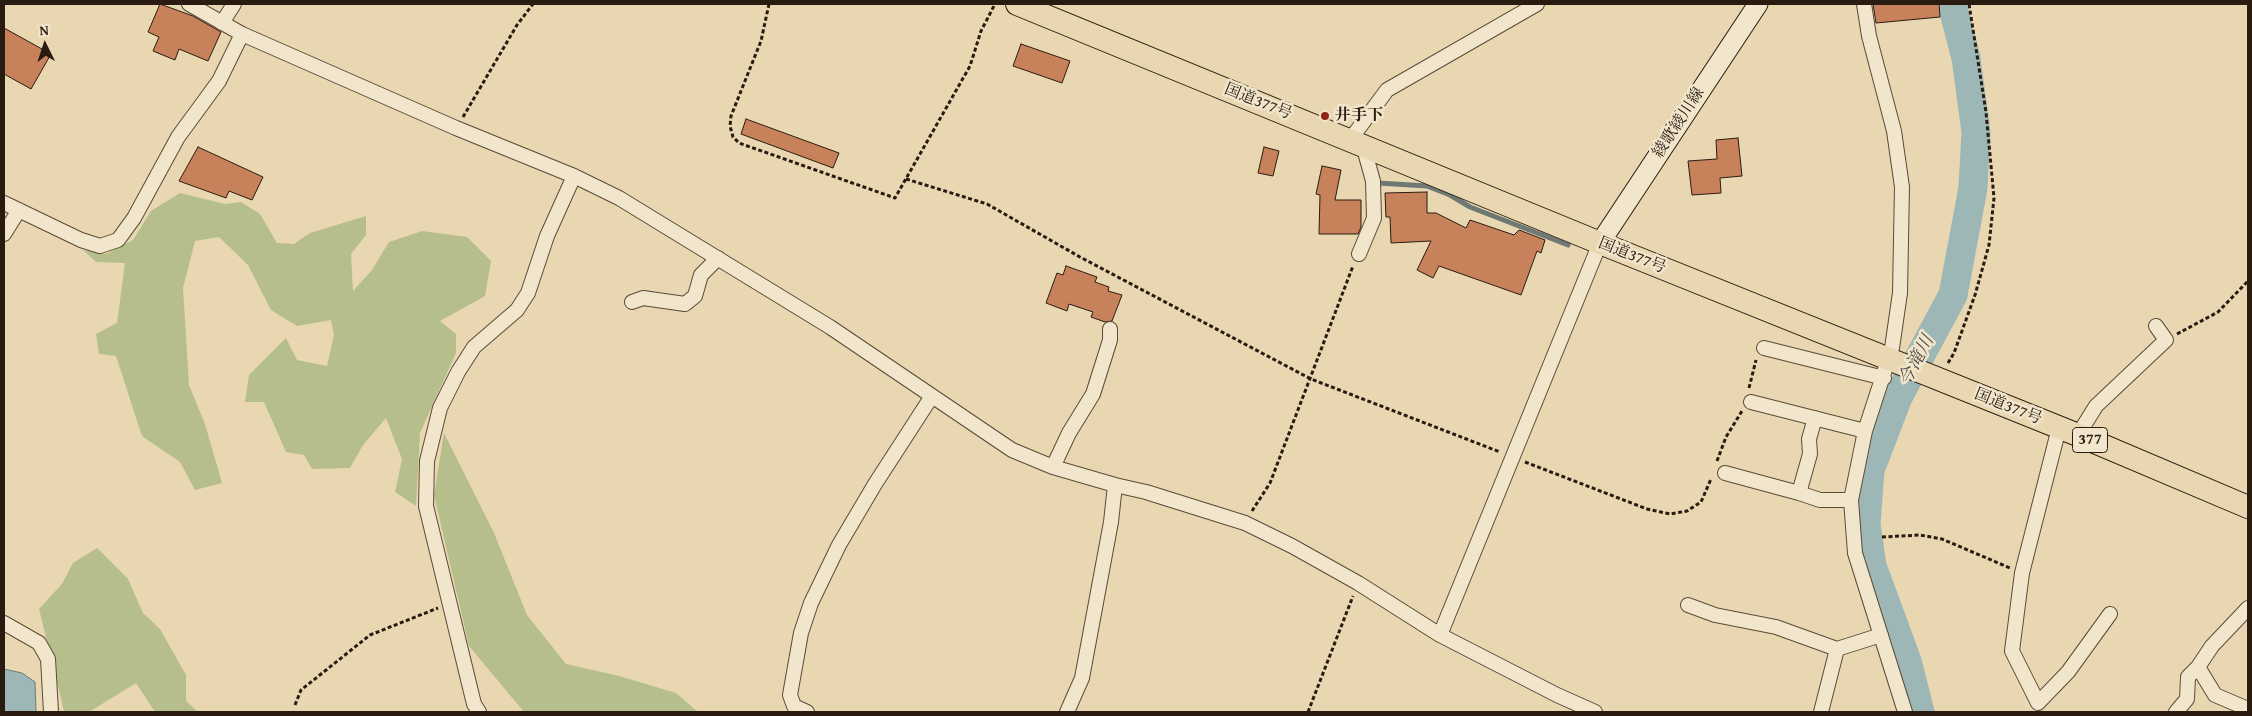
<!DOCTYPE html>
<html>
<head>
<meta charset="utf-8">
<style>
  body { margin:0 }
  #map { position:relative; width:2252px; height:716px; overflow:hidden; background:#e9d7b1; font-family:"Gentium Book Plus",serif }
  canvas { display:block }
  .frame { position:absolute; inset:0; border:5px solid #2a1b10; pointer-events:none }
  .north { position:absolute; left:20px; top:20px; width:50px; height:50px; -webkit-text-stroke:4px #f1e5cc; paint-order:stroke; rotate:356deg; font-size:14px; font-weight:700; line-height:20px; text-align:center; color:#2a1b10 }
  .north::after { content:''; display:block; margin:auto; width:18px; height:22px; background:#2a1b10; clip-path:polygon(50% 0,100% 100%,50% 72%,0 100%) }
</style>
</head>
<body>
<div id="map">
<canvas width="2252" height="716"></canvas>
<div class="frame"></div>
<div class="north">N</div>
</div>
<script>
const ctx = document.querySelector('canvas').getContext('2d');
ctx.lineJoin = 'round';
function fill(path, color) { ctx.fillStyle = color; ctx.fill(path, 'evenodd'); }
const poly = rows => new Path2D(rows.map(r => 'M' + r).join(''));
function trace(path, color, width, dash) { ctx.strokeStyle = color; ctx.lineWidth = width; ctx.lineCap = dash ? 'butt' : 'round'; ctx.setLineDash(dash || []); ctx.stroke(path); }
function drawText(font, color, halo, rows, align = 'center') {
  ctx.font = font + ' "Gentium Book Plus","Noto Serif JP",serif'; ctx.lineWidth = 5; ctx.setLineDash([]); ctx.textBaseline = 'middle'; ctx.strokeStyle = halo; ctx.fillStyle = color; for (const [text, x, y, turn = 0] of rows) {
    ctx.save(); ctx.translate(x, y); ctx.rotate((+turn || 0) * Math.PI / 180); ctx.textAlign = isNaN(turn) ? turn : align; if (halo) ctx.strokeText(text, 0, 0); ctx.fillText(text, 0, 0); ctx.restore();
  }
}
fill(poly([
  [180,193,225,204,241,202,260,214,277,243,294,244,310,233,366,216,366,235,351,254,353,291,372,270,389,242,422,231,467,237,491,261,485,296,440,321,456,334,456,353,420,433,416,506,395,492,402,459,386,418,363,445,350,468,312,469,304,455,286,452,264,402,245,402,249,375,286,338,297,360,327,366,334,335,331,320,297,326,271,310,248,265,219,237,195,241,183,288,189,385,205,424,222,483,195,490,180,462,142,436,116,356,99,354,96,334,117,323,125,263,96,262,83,250,106,254,133,240,151,211],
  [444,433,494,533,527,615,566,664,619,676,676,693,698,712,524,712,469,646,434,495],
  [97,548,128,579,143,613,160,629,186,675,186,701,198,712,155,712,136,683,89,712,64,711,39,609,62,584,73,563]
]), '#b6be8c');
const water = poly([
  [4,669,22,673,35,682,36,712,4,712,4,669]
]);
fill(water, '#9cb7b6');
trace(water, '#6e7974', 1);
trace(poly([
  [1378,183,1427,186,1450,195,1470,207,1568,245]
]), '#6e7974', 5);
trace(poly([
  [1920,712,1907,661,1872,566,1866,524,1870,470,1898,397,1953,295,1973,188,1976,132,1966,58,1952,4]
]), '#9cb7b6', 29);
const building = poly([
  [160,4,193,16,221,32,208,61,179,49,175,60,153,51,159,37,148,32,160,4],
  [1873,4,1939,4,1940,17,1876,23,1873,4],
  [4,28,51,54,31,89,4,74,4,28],
  [1021,44,1070,61,1062,83,1013,66,1021,44],
  [746,119,839,153,833,168,741,134,746,119],
  [1738,138,1742,176,1720,178,1721,193,1692,195,1688,161,1717,159,1716,140,1738,138],
  [198,147,263,177,252,200,229,191,226,198,179,181,198,147],
  [1264,147,1279,151,1273,176,1258,173,1264,147],
  [1322,166,1341,170,1335,200,1361,200,1361,227,1358,234,1319,234,1320,195,1316,194,1322,166],
  [1427,192,1427,213,1436,213,1466,228,1470,220,1514,235,1519,230,1545,240,1541,253,1537,251,1521,295,1439,266,1433,278,1417,270,1431,241,1391,243,1390,217,1386,217,1385,193,1427,192],
  [1066,266,1097,277,1095,282,1109,287,1108,291,1122,295,1112,321,1105,322,1091,317,1093,312,1069,304,1067,311,1046,303,1057,273,1063,275,1066,266]
]);
fill(building, '#c7825b');
trace(building, '#2a1b10', 1);
const minor = poly([
  [189,4,242,34,456,128,574,176,619,198,830,327,1012,450,1053,467,1115,485,1146,492,1245,523,1292,546,1358,583,1440,635,1557,695,1595,712],
  [1864,4,1869,36,1894,131,1902,187,1900,293,1892,348,1865,431,1851,500,1855,553,1905,712],
  [222,23,234,4],
  [1350,140,1387,90,1537,4],
  [4,203,81,240,100,246,118,240,134,218,178,137,219,81,242,34],
  [4,234,19,210],
  [1359,254,1374,218,1373,181,1363,145],
  [632,302,643,298,685,304,695,296,701,275,718,258],
  [1764,348,1884,378],
  [1751,402,1865,431],
  [2059,428,2022,573,2012,651,2038,703,2068,672,2110,614],
  [2078,435,2096,406,2166,340,2156,326],
  [1053,467,1069,433,1093,394,1110,340,1110,329],
  [1725,473,1799,493,1820,500,1851,500],
  [1799,493,1810,454,1809,439,1815,418],
  [1688,605,1715,615,1776,627,1837,649],
  [4,623,39,643,48,659,51,712],
  [1440,635,1600,243],
  [2198,667,2215,695,2248,709],
  [479,712,474,704,426,506,427,461,440,408,458,372,474,347,517,310,528,293,547,236,574,176],
  [807,712,794,706,790,695,801,633,811,603,839,545,875,484,932,396],
  [1067,712,1082,678,1111,522,1115,485],
  [1821,712,1837,649,1881,635],
  [2176,712,2187,699,2188,677,2198,667,2212,646,2248,608]
]);
const secondary = poly([
  [1600,243,1758,4]
]);
const trunk = poly([
  [1017,4,1600,243,2078,435,2248,507]
]);
trace(minor, '#5a4a38', 16);
trace(secondary, '#2a1b10', 21);
trace(trunk, '#2a1b10', 24);
trace(poly([
  [769,4,761,41,731,116,730,126,733,137,739,143,895,198,970,66,981,31,995,4],
  [463,117,517,25,533,4],
  [906,179,987,204,1080,257,1311,379,1500,452],
  [2177,334,2218,312,2248,281],
  [1948,363,1954,353,1975,295,1989,245,1994,198,1986,112,1969,4],
  [1749,388,1756,360],
  [1717,461,1726,437,1742,411],
  [1525,462,1647,509,1670,514,1687,511,1701,502,1711,479],
  [1252,511,1270,483,1353,266],
  [1882,537,1920,535,1942,539,2010,568],
  [295,705,301,690,370,635,438,608],
  [1308,712,1353,596]
]), '#2a1b10', 3, [4, 2.5]);
trace(minor, '#f1e5cc', 14);
trace(secondary, '#f1e5cc', 19);
trace(trunk, '#e9d7b1', 22);
for (const [x, y, r, color] of [
  [1325,116,5,"#8f2418"]
]) { const dot = new Path2D(); dot.arc(x, y, r, 0, 2 * Math.PI); ctx.fillStyle = color; ctx.fill(dot); trace(dot, '#f1e5cc', 2); }
for (const [x, y, w] of [
  [2090,440,35]
]) { const box = new Path2D(); box.roundRect(x - w / 2, y - 12.5, w, 25, 4); ctx.fillStyle = '#f1e5cc'; ctx.fill(box); trace(box, '#2a1b10', 1); }
drawText('bold 15px', '#2a1b10', null, [
  ["377",2090,440]
]);
drawText('16px', '#2a1b10', '#f1e5cc', [
  ["国道377号",1258,102,22],
  ["綾歌綾川線",1679,123,-57],
  ["国道377号",1632,256,22],
  ["国道377号",2008,407,22]
]);
drawText('bold 16px', '#2a1b10', '#f1e5cc', [
  ["井手下",1335,116]
], 'left');
drawText('italic 18px', '#4c4a42', '#f1e5cc', [
  ["今滝川",1917,361,-62]
]);
</script>
</body>
</html>
